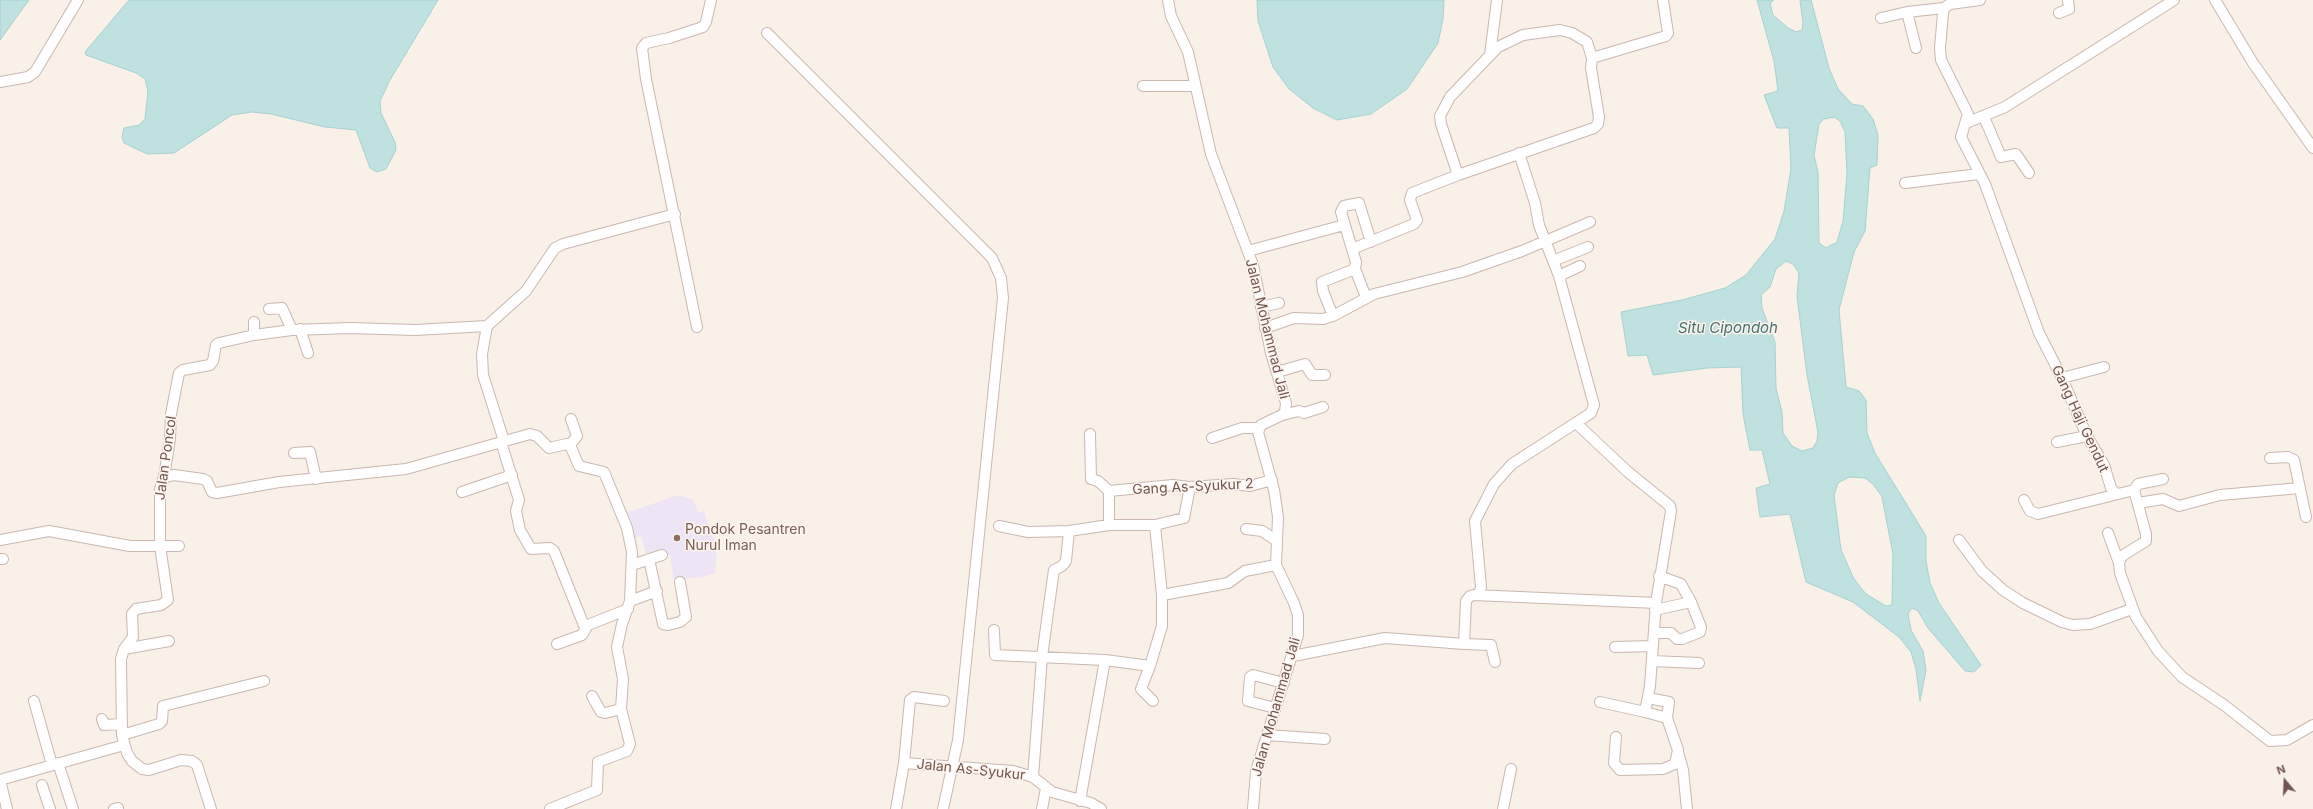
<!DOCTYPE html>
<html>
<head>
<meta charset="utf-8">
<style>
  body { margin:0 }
  #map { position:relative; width:2313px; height:809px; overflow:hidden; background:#f9f0e8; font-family:Inter,sans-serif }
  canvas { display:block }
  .north { position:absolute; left:2265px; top:761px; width:40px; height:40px; -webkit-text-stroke:3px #fdf4ee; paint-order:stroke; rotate:341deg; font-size:11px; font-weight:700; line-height:16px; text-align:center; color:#70564f }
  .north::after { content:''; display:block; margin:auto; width:14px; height:18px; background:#70564f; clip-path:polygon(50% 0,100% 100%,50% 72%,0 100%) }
</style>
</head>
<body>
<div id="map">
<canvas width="2313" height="809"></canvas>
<div class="north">N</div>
</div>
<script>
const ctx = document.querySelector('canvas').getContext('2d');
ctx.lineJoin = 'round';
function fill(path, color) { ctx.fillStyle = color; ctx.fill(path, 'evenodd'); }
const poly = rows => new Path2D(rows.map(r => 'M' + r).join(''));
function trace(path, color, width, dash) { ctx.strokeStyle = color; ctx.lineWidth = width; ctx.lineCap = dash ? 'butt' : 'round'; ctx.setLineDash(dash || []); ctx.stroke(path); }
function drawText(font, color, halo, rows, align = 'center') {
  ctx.font = font + ' Inter,sans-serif'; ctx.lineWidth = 3; ctx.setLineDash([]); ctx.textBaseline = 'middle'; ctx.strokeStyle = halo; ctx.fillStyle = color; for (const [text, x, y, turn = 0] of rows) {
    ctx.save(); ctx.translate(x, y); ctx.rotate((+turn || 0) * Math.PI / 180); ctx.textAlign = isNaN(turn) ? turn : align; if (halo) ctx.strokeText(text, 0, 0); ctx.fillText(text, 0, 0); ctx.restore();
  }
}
fill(poly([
  [678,495,694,500,698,513,704,511,717,550,715,573,703,577,674,580,670,556,660,551,646,554,641,536,631,539,623,514]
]), '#ede5f6');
const water = poly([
  [0,0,29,0,0,40,0,0],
  [129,0,438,0,390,80,380,101,381,113,395,142,396,150,386,169,377,172,370,168,356,130,325,127,271,114,252,112,232,115,174,153,147,154,124,143,122,137,124,128,139,125,145,119,148,91,145,79,136,73,86,55,85,52,129,0],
  [1257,0,1444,0,1443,19,1438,43,1407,89,1371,114,1337,120,1313,108,1289,89,1273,67,1258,21,1257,0],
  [1757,0,1774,0,1770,3,1773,15,1788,28,1796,32,1802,30,1803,23,1800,0,1811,0,1829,68,1838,89,1852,104,1863,106,1873,119,1878,135,1877,165,1870,168,1865,231,1854,252,1839,310,1846,387,1859,391,1866,400,1867,433,1875,453,1926,536,1926,561,1930,583,1939,603,1981,665,1974,672,1965,671,1928,628,1918,611,1912,608,1908,614,1911,630,1923,651,1926,670,1920,701,1916,669,1911,652,1899,637,1853,602,1806,582,1790,514,1760,517,1756,488,1770,484,1762,450,1750,450,1743,414,1741,367,1708,368,1653,375,1647,355,1628,356,1621,312,1682,300,1725,288,1746,275,1775,239,1784,211,1791,169,1789,128,1777,128,1764,95,1778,91,1774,61,1757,0],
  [1834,117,1840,121,1845,132,1847,174,1843,221,1837,242,1826,248,1819,243,1818,172,1814,155,1819,124,1824,119,1834,117],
  [1786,261,1793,264,1799,273,1797,296,1807,375,1818,432,1817,441,1813,448,1802,451,1792,446,1783,433,1782,412,1776,388,1775,342,1762,308,1761,295,1770,287,1776,269,1786,261],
  [1849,477,1865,478,1874,485,1882,497,1893,554,1892,605,1886,606,1866,594,1854,579,1841,550,1834,495,1838,483,1849,477]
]);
fill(water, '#bfe1e0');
trace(water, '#a6d1d1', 1);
const minor = poly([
  [1168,0,1171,16,1188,52,1211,154,1253,265,1271,353,1286,403,1285,412,1282,415,1261,425,1258,432,1274,490,1278,517,1276,565,1294,603,1298,615,1298,635,1256,771,1253,809],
  [1980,0,1950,4,1944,8,1943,13,1940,48,1941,60,1968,114,1961,137,1985,184,2039,333,2062,378,2087,436,2104,465,2111,488,2116,494],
  [2215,0,2253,63,2313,148],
  [1907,12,1916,48],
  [2059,13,2069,9,2068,0],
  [1881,18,1907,12,1944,8],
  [767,33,992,258,1001,278,1003,298,958,740,943,809],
  [1490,55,1497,0],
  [0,82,28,77,35,72,78,0],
  [1143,86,1195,86],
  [1984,117,2001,157,2016,154,2029,173],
  [1966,123,2005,107,2174,0],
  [1458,175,1594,128,1598,124,1599,117,1591,68,1592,58],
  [1905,183,1979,174],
  [1352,249,1341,212,1344,206,1359,203,1371,242],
  [1248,251,1344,225],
  [1553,261,1588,247],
  [1355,269,1366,297],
  [1559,276,1580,266],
  [1261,307,1279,303],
  [269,309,282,308,292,330],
  [1333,316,1323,291,1322,282,1355,269,1356,262,1352,249,1414,224,1417,220,1410,200,1412,193,1458,175,1441,124,1440,116,1450,97,1498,47,1523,35,1560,30,1572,33,1587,42,1592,58,1666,36,1668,33,1663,0],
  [254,322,254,335],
  [697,327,646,79,642,48,646,43,669,38,703,27,706,22,711,0],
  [1265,328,1294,318,1323,319,1333,316,1374,294,1462,272,1522,251,1590,222],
  [300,329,308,353],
  [1277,372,1305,364,1312,375,1325,375],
  [2062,378,2104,367],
  [1282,415,1299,411,1304,413,1323,407],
  [1576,423,1628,472,1670,506,1671,511,1656,603,1650,686,1645,712,1667,718,1678,750,1675,764,1663,769,1620,770,1614,763,1616,737],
  [1090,434,1091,479,1098,481,1109,491,1173,485,1190,487,1233,484,1250,486,1272,480],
  [1212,438,1242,428,1258,428],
  [504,441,483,375,482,354,487,326,526,291,555,248,563,244,675,214],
  [501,442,519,500,516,511,520,530,531,549,550,548,554,551,585,628],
  [2057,442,2087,436],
  [570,445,577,436,571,419],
  [294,453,310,452,316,479],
  [2270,458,2288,457,2294,460,2306,517],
  [164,477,174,475,203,479,207,481,212,492,217,493,279,482,406,469,530,434,537,436,549,448,567,444,570,445,579,466,604,472,627,528,632,552,630,601,622,624,617,647,623,679,621,709,630,744,627,751,598,762,597,790,550,809],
  [2134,490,2146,534,2146,541,2122,556,2119,563,2120,573,2136,617,2158,651,2182,677,2224,705,2270,741,2287,740,2313,725],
  [2134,490,2138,484,2163,479],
  [1109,491,1109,525,1155,525],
  [462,492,512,475],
  [2024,500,2030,511,2038,514,2134,490],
  [2138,503,2163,499,2179,506,2220,495,2300,488],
  [999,526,1028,532,1069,531,1109,525],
  [1246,529,1262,531,1277,541],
  [2108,533,2119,563],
  [0,540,49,531,130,546,160,546,160,489,164,477,170,439,171,414,178,378,179,373,183,370,210,365,213,361,216,345,219,343,254,335,292,330,350,328,415,330,487,326],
  [1959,540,1982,571,2003,590,2023,603,2062,622,2073,625,2090,624,2132,609],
  [179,546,160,546,168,600,161,605,136,609,132,614,133,637,124,649,121,659,122,735,127,753,132,761,142,769,149,770,181,760,192,761,197,765,211,809],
  [0,559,3,559],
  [649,559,663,624,668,625,680,622,686,617,680,582],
  [632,565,662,555],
  [1659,576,1681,584,1691,602],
  [1162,595,1228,583,1245,571,1276,565],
  [1479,595,1481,587,1475,521,1494,484,1512,464,1591,413,1594,405,1559,276,1539,225,1535,203,1519,153],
  [630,601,657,591],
  [994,630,995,655,1105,660],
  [1654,633,1671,633,1677,639,1682,639,1700,632,1701,627,1691,602,1655,610],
  [557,644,582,635,588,625,628,609],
  [1464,644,1491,645,1495,662],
  [1615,647,1653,646],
  [124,649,169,641],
  [1293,656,1385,638,1464,644,1466,601,1470,596,1474,595,1656,603],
  [1652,661,1699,663],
  [1150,666,1141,689,1153,701],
  [592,696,601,712,605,713,621,709],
  [1648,698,1669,702,1667,718],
  [34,701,52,765],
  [1600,702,1645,712],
  [1275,708,1248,701,1250,677,1253,675,1284,683],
  [102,719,104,725,121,724],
  [122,735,159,724,162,721,163,706,264,681],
  [1267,735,1325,739],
  [1678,752,1683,770,1687,809],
  [58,763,73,809],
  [904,763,1013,771,1033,777,1052,792,1091,803,1101,809],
  [1033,777,1042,657,1049,605,1054,570,1062,566,1066,561,1069,531],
  [0,780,124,745],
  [0,780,7,809],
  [42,785,50,809],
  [1080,801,1105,660,1150,666,1162,626,1162,595,1155,525,1184,518,1190,487],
  [114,809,118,808],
  [896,809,904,763,910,700,914,697,944,701],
  [1042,809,1046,788],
  [1503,809,1511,769]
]);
trace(minor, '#cab7af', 12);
trace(minor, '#fff', 10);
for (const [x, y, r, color] of [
  [677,538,4,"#8d6e63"]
]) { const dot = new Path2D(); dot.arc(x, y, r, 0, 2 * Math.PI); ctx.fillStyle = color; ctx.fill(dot); trace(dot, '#fdf4ee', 1.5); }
drawText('14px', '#70564f', '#fdf4ee', [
  ["Jalan Mohammad Jali",1267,329,76],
  ["Gang Haji Gendut",2080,419,65],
  ["Jalan Poncol",166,458,-82],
  ["Gang As-Syukur 2",1193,487,-3],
  ["Jalan Mohammad Jali",1276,707,-74],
  ["Jalan As-Syukur",971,770,6]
]);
drawText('14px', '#785e54', '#fdf4ee', [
  ["Pondok Pesantren",685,530],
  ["Nurul Iman",685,546]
], 'left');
drawText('italic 15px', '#457373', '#fdf4ee', [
  ["Situ Cipondoh",1728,328]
]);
</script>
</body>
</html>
